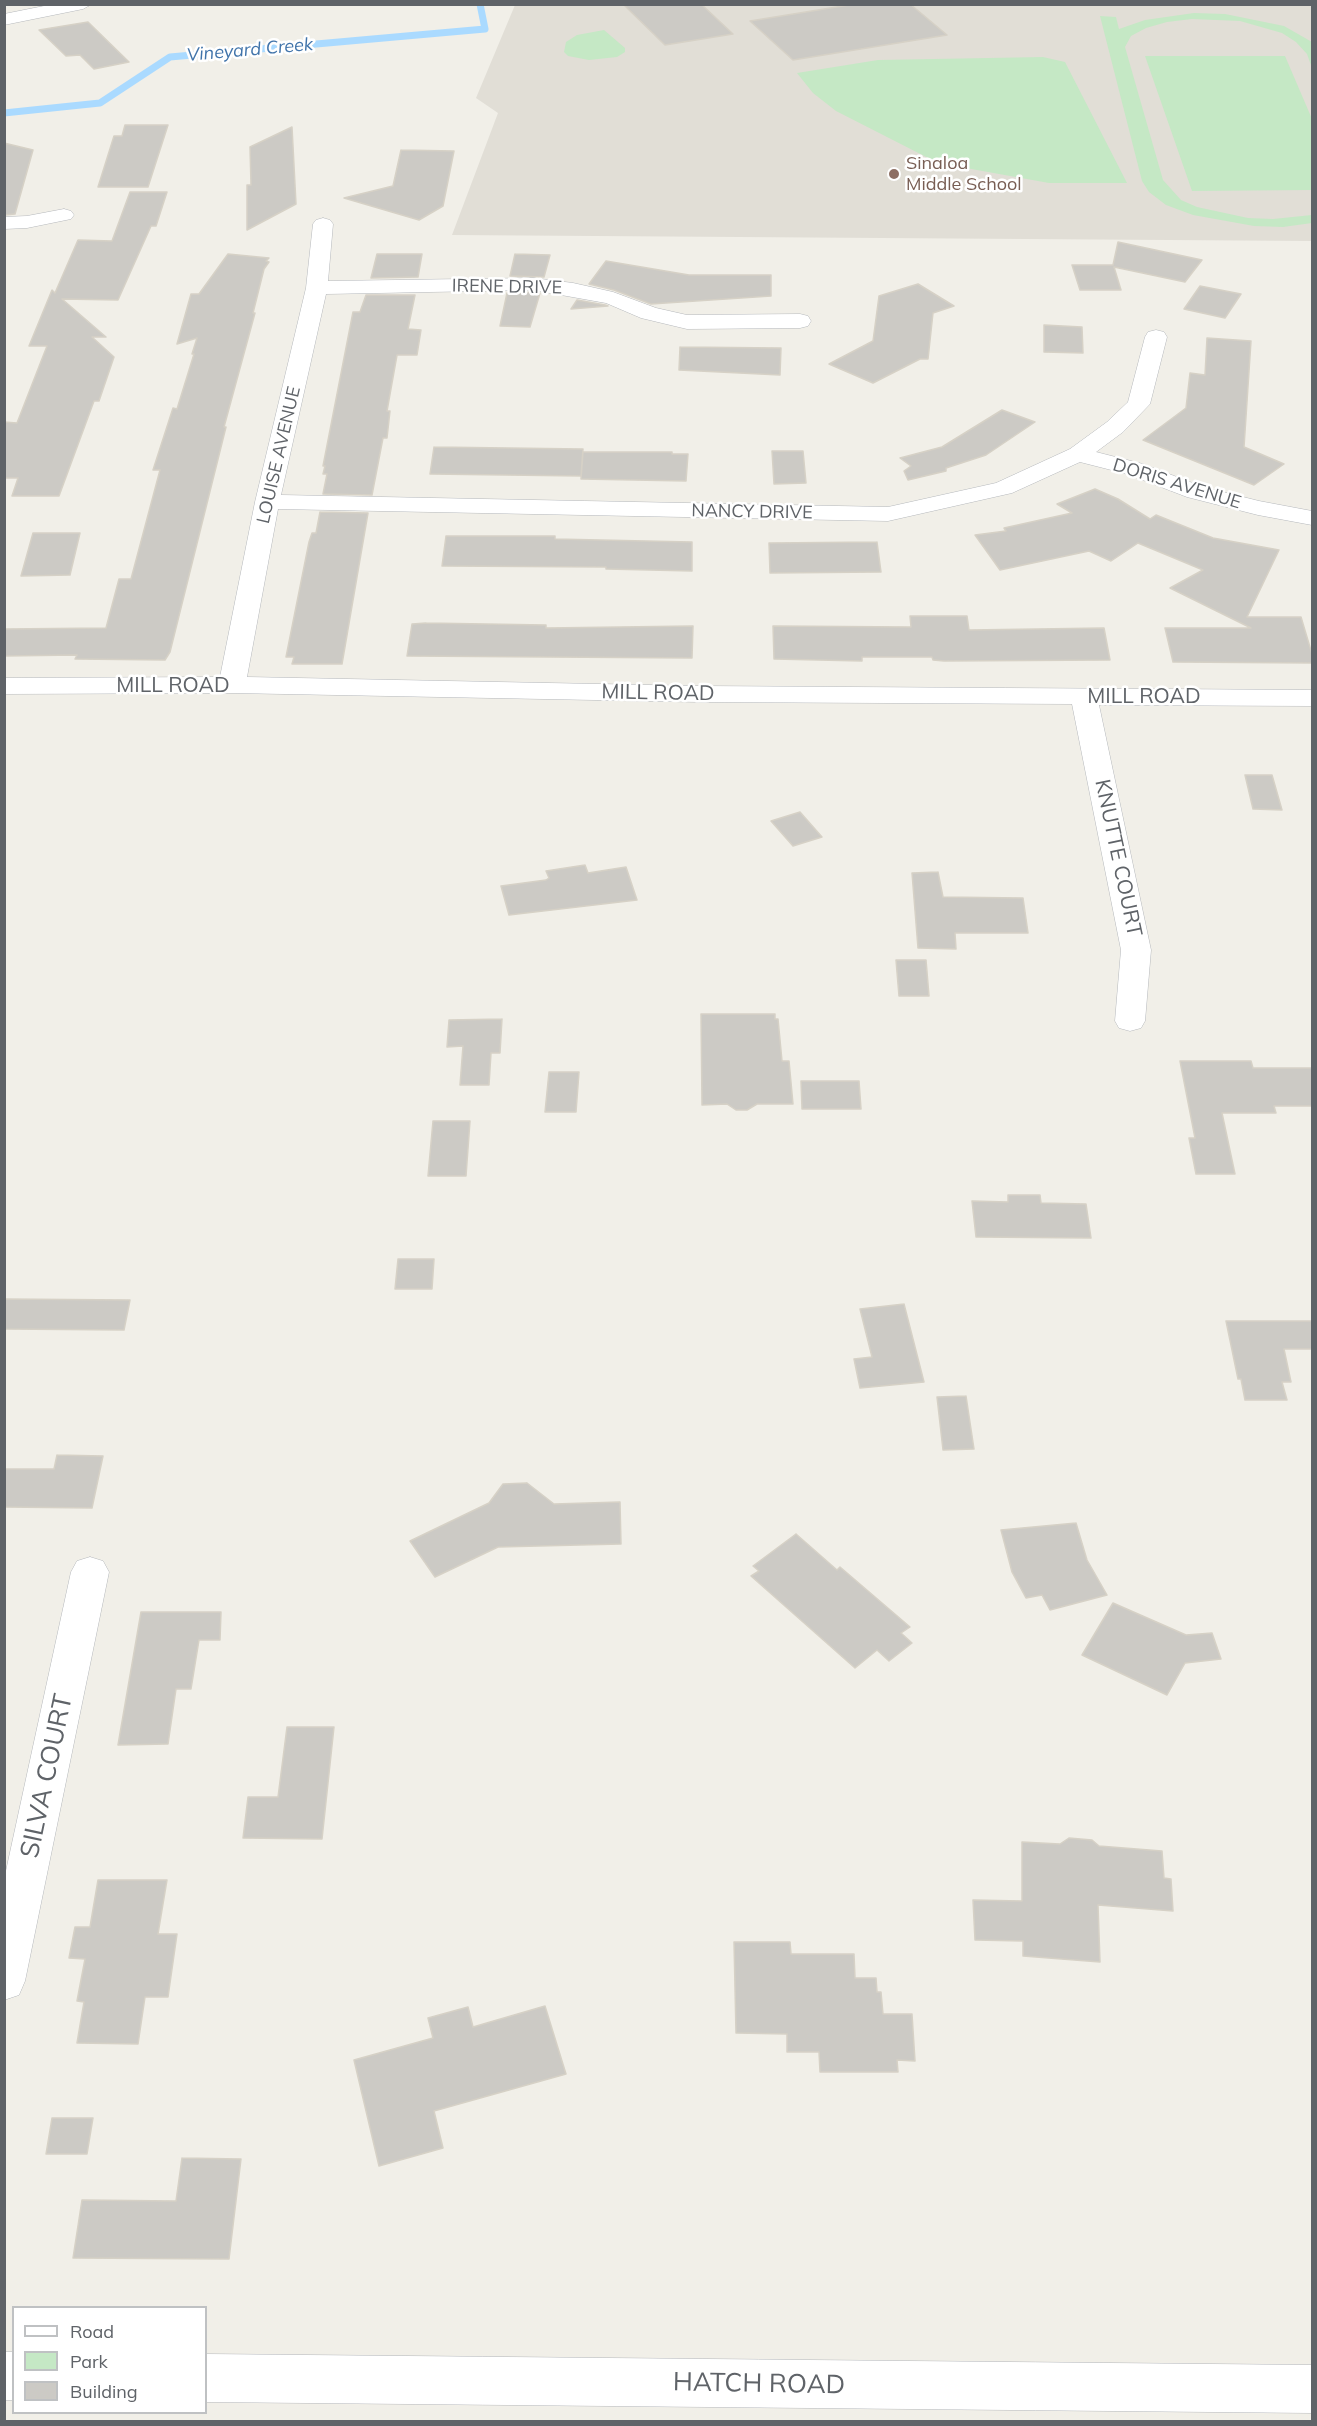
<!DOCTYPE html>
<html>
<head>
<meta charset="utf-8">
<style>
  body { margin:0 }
  #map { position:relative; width:1317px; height:2426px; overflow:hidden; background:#f1efe8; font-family:Mulish,sans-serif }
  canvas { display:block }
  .frame { position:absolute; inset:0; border:6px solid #5f6368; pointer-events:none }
  .legend { position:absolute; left:12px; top:2306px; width:195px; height:108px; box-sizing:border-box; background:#fff; border:2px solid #bfc1c3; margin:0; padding:8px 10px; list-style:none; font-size:18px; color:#5f6368 }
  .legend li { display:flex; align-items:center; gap:12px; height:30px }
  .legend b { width:30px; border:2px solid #bfc1c3 }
</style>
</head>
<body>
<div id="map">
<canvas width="1317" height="2426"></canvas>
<div class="frame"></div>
<ul class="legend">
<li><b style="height:8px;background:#fff"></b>Road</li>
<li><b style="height:16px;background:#c5e8c5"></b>Park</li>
<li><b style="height:16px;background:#cccac5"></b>Building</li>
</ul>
</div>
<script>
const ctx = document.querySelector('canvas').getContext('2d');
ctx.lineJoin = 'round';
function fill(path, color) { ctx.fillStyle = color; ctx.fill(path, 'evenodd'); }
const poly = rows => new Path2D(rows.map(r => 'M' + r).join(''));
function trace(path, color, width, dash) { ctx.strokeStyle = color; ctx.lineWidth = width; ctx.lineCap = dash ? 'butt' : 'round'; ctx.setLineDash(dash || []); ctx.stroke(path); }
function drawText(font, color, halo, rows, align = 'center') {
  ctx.font = font + ' Mulish,sans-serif'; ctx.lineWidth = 5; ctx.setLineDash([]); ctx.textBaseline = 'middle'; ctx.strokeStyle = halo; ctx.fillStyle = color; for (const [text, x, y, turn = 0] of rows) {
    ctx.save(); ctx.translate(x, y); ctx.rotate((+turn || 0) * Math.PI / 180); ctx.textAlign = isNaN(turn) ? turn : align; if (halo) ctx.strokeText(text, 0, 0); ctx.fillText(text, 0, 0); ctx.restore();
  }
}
fill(poly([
  [515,5,1312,5,1312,241,452,235,498,113,476,98]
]), '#e1ded6');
fill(poly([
  [1194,13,1225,14,1284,26,1312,42,1312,68,1307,54,1296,42,1282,33,1240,21,1192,19,1167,22,1146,28,1131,36,1125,47,1163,180,1181,200,1197,207,1248,218,1273,219,1312,215,1312,223,1283,227,1254,226,1193,215,1166,205,1149,192,1142,181,1100,16,1116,17,1119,29,1145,20],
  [604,30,625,48,625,52,617,57,589,60,568,56,564,52,566,42,577,35],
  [1145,56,1285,56,1312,119,1312,190,1192,191],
  [1043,57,1065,62,1127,183,1049,183,938,163,836,111,813,93,797,73,878,60]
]), '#c5e8c5');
trace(poly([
  [4,113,100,103,170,57,485,29,480,4]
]), '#aadaff', 7);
const building = poly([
  [623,4,701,4,733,34,665,45,623,4],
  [855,4,910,4,947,35,793,60,750,21,855,4],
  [88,22,129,62,94,69,80,55,66,56,39,30,88,22],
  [125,125,168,125,148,187,98,187,114,136,122,136,125,125],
  [292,127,296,204,247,230,247,185,251,185,250,147,292,127],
  [4,143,33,150,15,214,4,215,4,143],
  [401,150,454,151,443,206,419,220,344,198,393,186,401,150],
  [130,192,167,192,156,226,151,226,118,300,62,299,106,337,92,337,114,357,99,401,94,401,59,496,12,496,18,478,4,478,4,422,17,423,47,346,29,346,52,290,55,293,78,240,112,241,130,192],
  [1118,242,1202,260,1185,282,1114,267,1121,290,1080,290,1072,265,1113,265,1118,242],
  [228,254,269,258,266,261,269,262,264,269,253,313,255,313,224,427,226,427,170,652,165,660,75,659,77,655,4,656,4,629,106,628,119,579,131,579,160,470,153,470,173,408,177,409,194,354,192,354,197,338,177,344,191,294,199,294,228,254],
  [377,254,422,254,418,277,371,278,377,254],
  [515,254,550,255,544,277,510,276,515,254],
  [606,261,689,275,771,275,771,296,651,304,614,290,589,284,606,261],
  [918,284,954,306,933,313,928,359,920,359,873,383,829,364,873,341,879,296,918,284],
  [1200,286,1241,294,1225,318,1184,309,1200,286],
  [533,292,540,293,530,327,500,326,507,293,533,292],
  [366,295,415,295,408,329,421,330,417,355,397,355,387,411,390,411,387,438,383,438,372,495,323,494,327,474,323,474,325,466,323,466,353,312,360,312,366,295],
  [577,300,605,305,608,306,571,309,577,300],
  [1044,325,1082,327,1083,353,1044,352,1044,325],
  [1207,338,1251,341,1244,447,1284,464,1254,485,1143,440,1186,408,1190,373,1205,375,1207,338],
  [680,347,781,348,780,375,679,370,680,347],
  [1002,410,1035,422,986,455,946,468,946,471,908,480,904,471,911,466,900,458,942,447,1002,410],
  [434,447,583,449,581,476,430,474,434,447],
  [772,451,803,451,806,483,774,484,772,451],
  [583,452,672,452,672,454,688,454,686,481,581,479,583,452],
  [1095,489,1118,499,1150,519,1156,515,1213,538,1279,550,1247,617,1301,617,1312,654,1312,663,1173,662,1165,628,1251,628,1170,588,1203,570,1138,543,1111,561,1089,551,1000,570,975,535,1006,531,1004,528,1072,513,1057,504,1095,489],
  [320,512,368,513,342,664,292,664,294,657,286,657,309,542,312,533,316,533,320,512],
  [33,533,80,533,70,575,21,576,33,533],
  [446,536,555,536,555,539,692,542,692,571,606,569,606,567,442,566,446,536],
  [877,542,881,572,770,573,769,543,877,542],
  [910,616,967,616,969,630,1104,628,1110,660,944,661,933,660,932,657,862,657,862,661,774,659,773,626,911,627,910,616],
  [426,623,546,625,546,628,693,626,692,658,407,656,412,624,426,623],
  [1245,775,1272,775,1282,810,1253,809,1245,775],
  [800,812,822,837,793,846,771,821,800,812],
  [585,865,588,873,626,867,637,900,509,915,501,886,546,880,549,878,546,871,585,865],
  [938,872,943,897,1023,898,1028,933,955,933,956,949,918,948,912,873,938,872],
  [896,960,926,960,929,996,899,996,896,960],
  [701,1014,775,1014,775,1019,778,1019,782,1061,789,1061,793,1104,757,1104,747,1110,736,1110,727,1104,702,1105,701,1014],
  [502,1019,500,1053,491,1053,489,1085,460,1085,463,1046,447,1047,449,1020,502,1019],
  [1180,1061,1251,1061,1253,1068,1312,1068,1312,1106,1274,1106,1276,1113,1222,1113,1235,1174,1196,1174,1189,1138,1195,1138,1180,1061],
  [549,1072,579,1072,576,1112,545,1112,549,1072],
  [801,1081,859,1081,861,1109,802,1109,801,1081],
  [433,1121,470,1121,466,1176,428,1176,433,1121],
  [1008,1195,1040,1195,1041,1203,1086,1204,1091,1238,976,1237,972,1201,1008,1202,1008,1195],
  [398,1259,434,1259,432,1289,395,1289,398,1259],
  [4,1299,130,1300,124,1330,4,1329,4,1299],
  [904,1304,924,1382,860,1388,854,1359,872,1357,860,1309,904,1304],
  [1226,1321,1312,1321,1312,1349,1284,1349,1291,1382,1282,1382,1287,1400,1245,1400,1241,1379,1238,1379,1226,1321],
  [966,1396,974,1449,943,1450,937,1397,966,1396],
  [57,1455,103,1456,92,1508,4,1507,4,1469,54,1469,57,1455],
  [527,1483,554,1504,620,1502,621,1544,498,1547,435,1577,410,1541,489,1503,503,1484,527,1483],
  [1076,1523,1087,1560,1107,1595,1050,1610,1042,1595,1026,1598,1012,1572,1001,1530,1076,1523],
  [796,1534,837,1570,840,1567,910,1627,901,1633,912,1643,889,1661,877,1650,855,1668,751,1576,759,1571,753,1566,796,1534],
  [1113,1603,1186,1635,1212,1633,1221,1659,1185,1663,1167,1695,1082,1655,1113,1603],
  [141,1612,221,1612,220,1640,199,1640,191,1689,176,1689,168,1744,118,1745,141,1612],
  [287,1727,334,1727,322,1839,243,1838,248,1797,278,1797,287,1727],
  [1069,1838,1092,1840,1099,1846,1162,1851,1164,1878,1171,1879,1173,1911,1098,1905,1100,1962,1023,1956,1023,1941,975,1940,973,1900,1022,1901,1022,1842,1060,1844,1069,1838],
  [98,1880,167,1880,158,1934,177,1934,168,1997,145,1997,138,2044,77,2043,84,2002,77,2001,85,1959,69,1958,75,1927,90,1927,98,1880],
  [734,1942,790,1942,791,1954,854,1954,855,1978,876,1978,877,1992,881,1992,883,2014,912,2014,915,2061,897,2060,898,2072,820,2072,819,2052,787,2052,787,2034,736,2033,734,1942],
  [545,2006,566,2074,434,2111,443,2148,379,2166,354,2060,433,2038,428,2018,468,2007,473,2027,545,2006],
  [52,2118,93,2118,87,2154,46,2154,52,2118],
  [182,2158,241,2159,229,2259,73,2258,82,2200,176,2201,182,2158]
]);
fill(building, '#cccac5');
trace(building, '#d6d1c6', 1.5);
const street = poly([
  [54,4,92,4,83,9,4,25,4,14,54,4],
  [64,209,71,211,74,215,71,219,27,228,4,229,4,217,27,216,64,209],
  [323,218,330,220,333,224,328,281,533,278,573,283,613,292,656,308,687,315,800,314,808,316,811,321,808,326,800,328,687,329,641,318,606,303,533,290,326,294,281,495,888,507,996,483,1070,449,1107,422,1128,402,1145,337,1148,332,1156,330,1164,332,1167,337,1150,404,1123,432,1096,452,1143,464,1203,487,1259,501,1312,511,1312,525,1258,515,1187,497,1127,474,1080,462,1012,493,888,521,278,509,247,677,699,686,1312,690,1312,706,1099,705,1151,950,1145,1021,1141,1028,1130,1031,1119,1028,1115,1021,1121,950,1072,704,699,702,232,693,4,694,4,678,220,677,255,502,306,288,313,224,316,220,323,218],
  [90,1557,103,1561,109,1572,25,1981,19,1995,4,2000,4,1880,71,1572,77,1561,90,1557],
  [4,2352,14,2352,14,2400,4,2400,4,2352],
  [206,2354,1312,2365,1312,2413,206,2402,206,2354]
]);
trace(street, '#b5b8bc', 1);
fill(street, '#fff');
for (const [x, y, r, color] of [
  [894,174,6,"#8d6e63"]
]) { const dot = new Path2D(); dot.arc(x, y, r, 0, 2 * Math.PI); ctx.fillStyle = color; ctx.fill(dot); trace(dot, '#fff', 2); }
drawText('italic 18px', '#4174aa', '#fff', [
  ["Vineyard Creek",250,50,-5]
]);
drawText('18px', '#785e54', '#fff', [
  ["Sinaloa",906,164],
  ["Middle School",906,185]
], 'left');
drawText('18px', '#5f6368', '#fff', [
  ["IRENE DRIVE",507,287,1],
  ["LOUISE AVENUE",279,455,-77],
  ["DORIS AVENUE",1177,484,17],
  ["NANCY DRIVE",752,512,1]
]);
drawText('21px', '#5f6368', '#fff', [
  ["MILL ROAD",173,686],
  ["MILL ROAD",658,693,1],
  ["MILL ROAD",1144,697],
  ["KNUTTE COURT",1118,858,78]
]);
drawText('26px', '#5f6368', '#fff', [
  ["SILVA COURT",47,1776,-78],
  ["HATCH ROAD",759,2384,1]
]);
</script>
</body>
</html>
